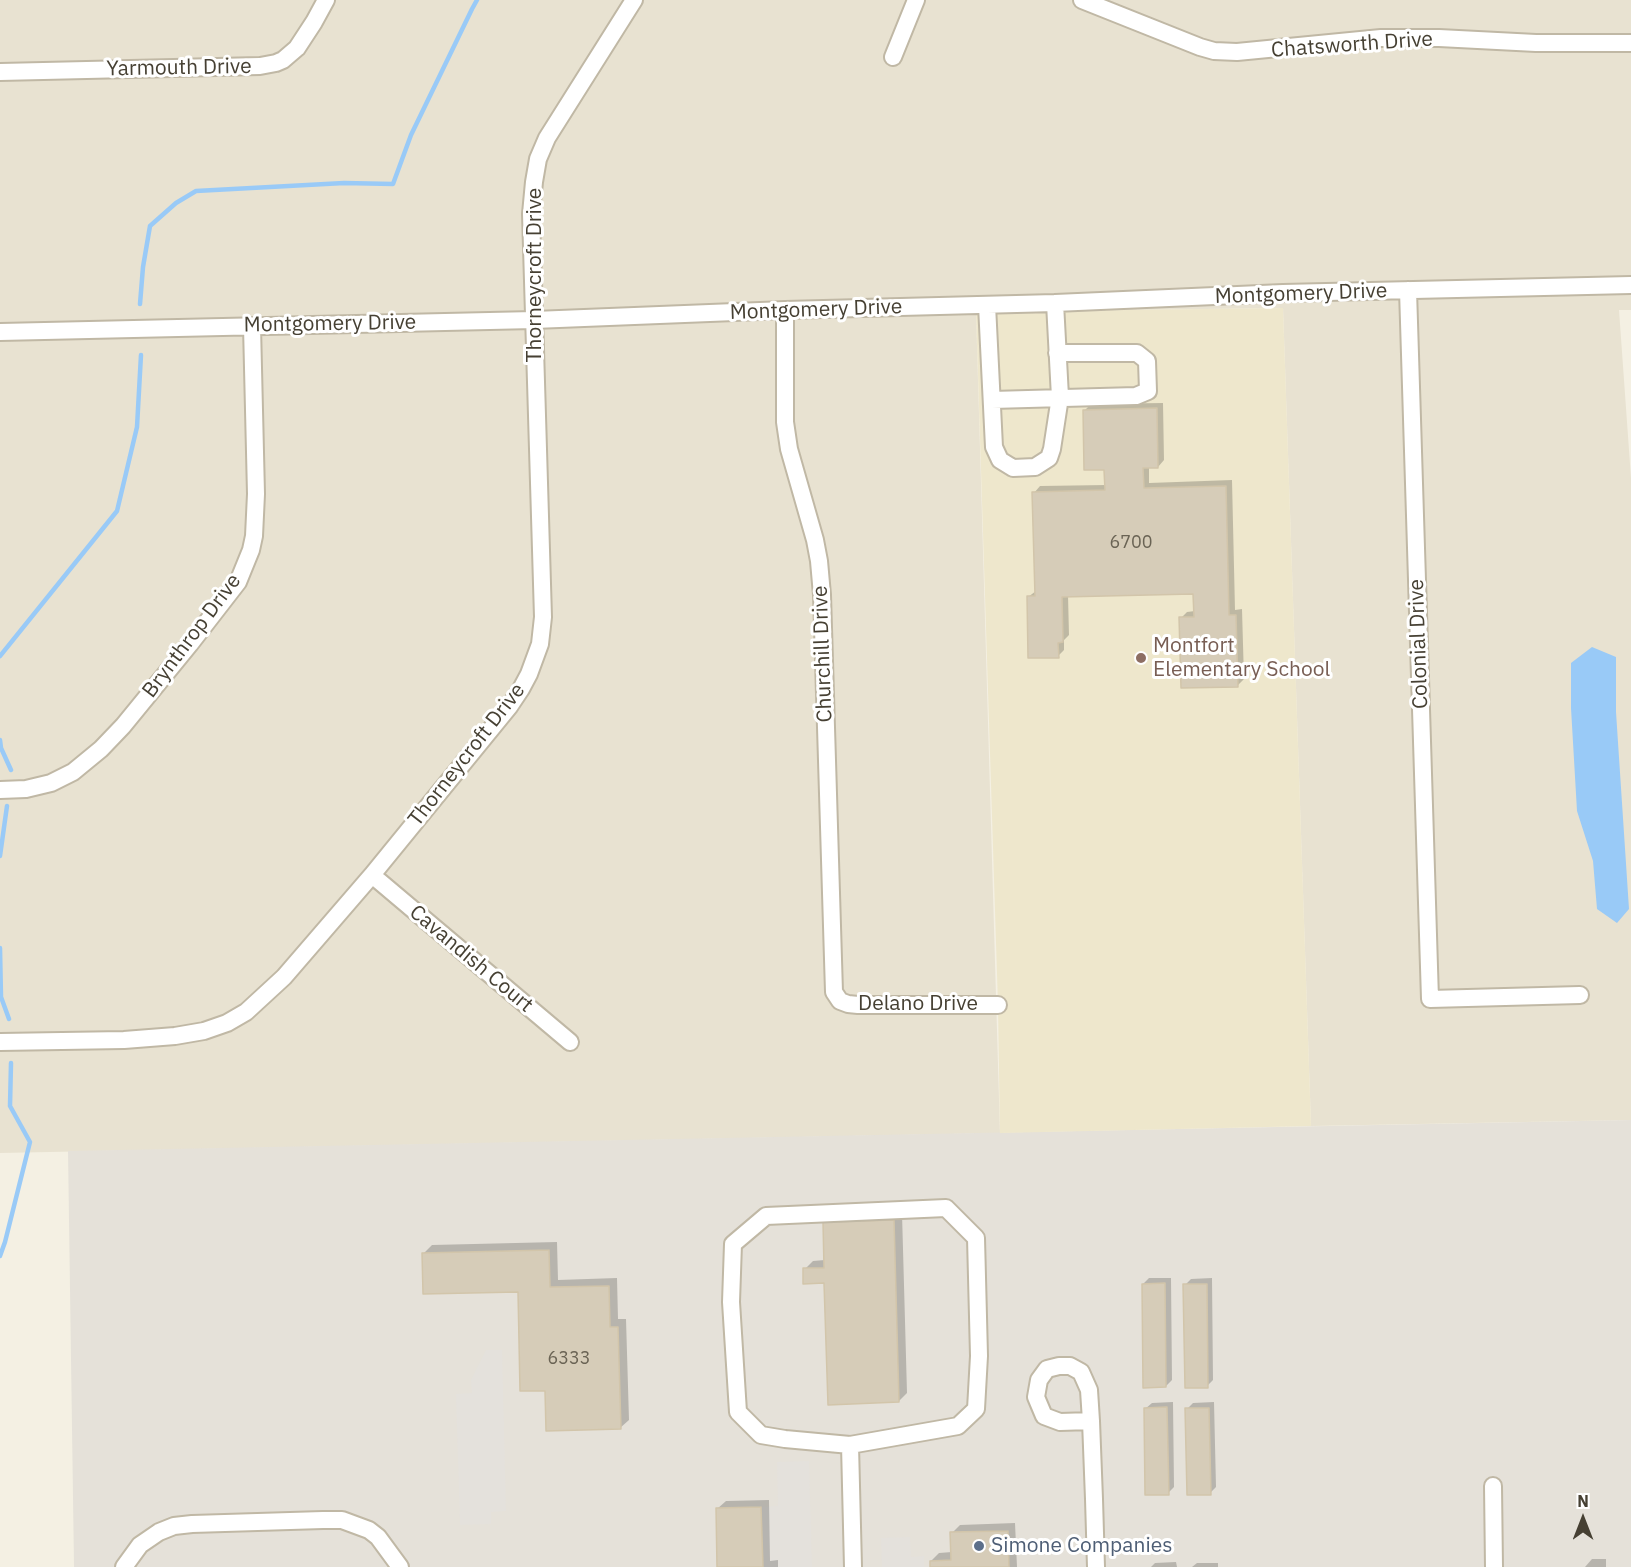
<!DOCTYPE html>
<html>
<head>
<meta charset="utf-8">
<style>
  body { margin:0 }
  #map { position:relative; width:1631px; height:1567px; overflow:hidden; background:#f4f0e3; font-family:"IBM Plex Sans",sans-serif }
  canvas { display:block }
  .north { position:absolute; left:1553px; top:1489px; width:60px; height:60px; -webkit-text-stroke:4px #fff; paint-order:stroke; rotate:0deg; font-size:16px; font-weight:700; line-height:24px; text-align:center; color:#464033 }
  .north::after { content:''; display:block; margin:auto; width:21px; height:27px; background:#464033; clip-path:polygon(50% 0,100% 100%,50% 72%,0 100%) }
</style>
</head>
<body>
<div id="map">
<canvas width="1631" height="1567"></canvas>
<div class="north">N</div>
</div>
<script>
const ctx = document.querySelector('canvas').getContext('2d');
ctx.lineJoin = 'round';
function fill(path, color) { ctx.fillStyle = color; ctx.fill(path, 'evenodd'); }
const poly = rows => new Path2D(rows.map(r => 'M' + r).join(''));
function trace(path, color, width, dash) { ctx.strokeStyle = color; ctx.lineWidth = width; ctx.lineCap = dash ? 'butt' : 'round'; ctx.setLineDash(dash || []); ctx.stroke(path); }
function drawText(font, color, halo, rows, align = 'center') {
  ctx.font = font + ' "IBM Plex Sans",sans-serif'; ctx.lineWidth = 6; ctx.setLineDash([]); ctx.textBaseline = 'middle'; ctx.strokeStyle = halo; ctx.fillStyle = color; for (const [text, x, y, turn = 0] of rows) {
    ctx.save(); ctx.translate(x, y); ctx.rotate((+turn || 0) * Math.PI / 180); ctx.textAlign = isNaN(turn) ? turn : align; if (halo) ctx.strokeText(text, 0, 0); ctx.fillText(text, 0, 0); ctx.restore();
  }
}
fill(poly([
  [0,0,1631,0,1631,310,1619,310,1631,478,1631,1120,1311,1126,1283,308,976,312,1000,1133,0,1153]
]), '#e8e2d1');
fill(poly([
  [1631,1120,1631,1567,74,1567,68,1151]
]), '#e5e1d9');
fill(poly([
  [1283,308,1311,1126,1000,1133,998,1005,976,312]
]), '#eee7cc');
fill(poly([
  [486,1350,502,1350,506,1511,491,1512,491,1524,460,1525,456,1394,472,1393,471,1380],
  [809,1461,812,1567,764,1567,762,1507,778,1506,777,1462],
  [910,1537,911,1557,924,1556,924,1567,882,1567,881,1538]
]), '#e4e1dc');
fill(poly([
  [1592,647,1616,657,1616,712,1629,909,1617,923,1597,909,1593,861,1577,811,1571,708,1571,663]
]), '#99caf7');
fill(poly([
  [1163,403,1164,460,1158,467,1149,467,1149,483,1232,480,1235,610,1242,609,1244,679,1238,685,1181,618,1187,612,1195,611,1195,592,1068,595,1069,635,1064,640,1064,650,1058,656,1028,597,1036,591,1034,493,1040,486,1106,485,1106,468,1085,410,1091,404],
  [902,1213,907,1393,899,1401,825,1282,805,1269,813,1261,825,1260,824,1223,833,1215],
  [557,1242,558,1280,617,1278,618,1319,626,1319,629,1420,620,1428,547,1389,519,1290,423,1254,432,1245],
  [1149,1278,1171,1278,1172,1380,1166,1386,1143,1284],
  [1212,1278,1213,1380,1207,1386,1185,1285,1191,1279],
  [1173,1402,1174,1487,1168,1493,1145,1409,1152,1403],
  [1214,1402,1216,1487,1210,1493,1187,1409,1193,1403],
  [769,1500,770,1561,778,1560,778,1567,719,1567,717,1509,726,1501],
  [1015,1523,1017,1567,931,1567,931,1561,939,1553,952,1552,952,1533,960,1525],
  [1592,1559,1606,1559,1606,1567,1585,1567],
  [1176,1562,1177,1567,1151,1567,1155,1563],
  [1197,1563,1218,1563,1218,1567,1192,1567]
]), '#0003');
trace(poly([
  [140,304,143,267,150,226,176,203,196,191,344,183,393,184,411,135,472,9,477,0],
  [0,656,117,511,137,427,141,355],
  [0,740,1,748,11,770],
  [0,856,7,806],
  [0,948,1,997,9,1019],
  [0,1256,5,1242,30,1142,10,1106,11,1063]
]), '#99caf7', 4.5);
const building = poly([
  [1157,408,1158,468,1143,468,1144,488,1226,486,1229,615,1236,615,1238,687,1181,688,1179,617,1194,617,1193,594,1062,597,1063,642,1058,643,1059,658,1028,658,1027,596,1035,596,1032,492,1105,490,1104,470,1084,470,1083,410,1157,408],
  [894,1220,899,1402,828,1405,824,1283,803,1284,803,1268,824,1268,823,1222,894,1220],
  [549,1250,550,1287,609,1286,610,1327,618,1327,621,1429,546,1431,545,1391,520,1391,518,1292,423,1294,422,1253,549,1250],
  [1165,1283,1166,1387,1143,1388,1142,1284,1165,1283],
  [1183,1284,1207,1284,1208,1388,1185,1388,1183,1284],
  [1167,1407,1169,1495,1145,1495,1144,1408,1167,1407],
  [1185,1408,1209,1408,1211,1495,1187,1495,1185,1408],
  [761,1507,763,1567,717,1567,716,1508,761,1507],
  [1008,1531,1009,1567,930,1567,930,1561,951,1560,950,1532,1008,1531]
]);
fill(building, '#d6ccb8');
trace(building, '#d2c5aa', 1.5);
const minor = poly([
  [1082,0,1200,47,1214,51,1237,52,1381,38,1439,38,1536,43,1631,43],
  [893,57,916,0],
  [0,72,260,66,276,63,283,60,297,48,314,22,326,0],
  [1408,290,1430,999,1580,995],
  [987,305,994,447,1000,460,1013,468,1035,467,1049,458,1052,449,1060,397,1055,303],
  [785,310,785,422,789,449,815,540,819,561,822,595,834,992,840,1001,848,1004,858,1005,998,1005],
  [0,332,534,320,785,310,1055,303,1283,293,1631,285],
  [992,400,1136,396,1148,391,1147,361,1137,353,1057,353],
  [0,790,26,789,51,783,73,772,101,749,123,726,190,644,238,582,251,550,254,536,256,494,252,326],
  [372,875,570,1042],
  [0,1042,124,1040,175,1036,204,1031,227,1023,246,1012,284,977,372,875,509,707,521,689,529,674,540,644,543,617,531,214,534,182,538,159,547,138,634,0],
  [946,1208,976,1238,979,1356,976,1409,958,1426,850,1445,785,1439,761,1435,738,1412,731,1302,733,1244,766,1216,946,1208],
  [1091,1421,1060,1422,1044,1416,1036,1397,1039,1380,1047,1369,1059,1366,1070,1366,1081,1372,1089,1390,1091,1421,1094,1499,1096,1567],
  [850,1445,853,1567],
  [1493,1486,1494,1567],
  [124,1567,140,1545,159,1532,174,1526,192,1524,323,1520,342,1520,369,1530,378,1537,400,1567]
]);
trace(minor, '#c0b8a5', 20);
trace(minor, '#fff', 16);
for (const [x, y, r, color] of [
  [1141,658,6,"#8d6e63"],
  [979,1546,6,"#5c6f8a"]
]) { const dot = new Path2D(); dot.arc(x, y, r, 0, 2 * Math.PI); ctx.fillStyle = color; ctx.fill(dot); trace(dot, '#fff', 2); }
drawText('18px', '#6a6354', null, [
  ["6700",1131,543],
  ["6333",569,1359]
]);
drawText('21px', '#464033', '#fff', [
  ["Chatsworth Drive",1352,45,-4],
  ["Yarmouth Drive",179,68,-1],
  ["Thorneycroft Drive",535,275,-90],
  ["Montgomery Drive",1301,294,-2],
  ["Montgomery Drive",816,310,-2],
  ["Montgomery Drive",330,324,-1],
  ["Brynthrop Drive",192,636,-53],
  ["Colonial Drive",1419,644,-92],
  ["Churchill Drive",823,654,-92],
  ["Thorneycroft Drive",467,755,-52],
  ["Cavandish Court",471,959,40],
  ["Delano Drive",918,1004]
]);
drawText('21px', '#785e54', '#fff', [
  ["Montfort",1153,646],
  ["Elementary School",1153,670]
], 'left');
drawText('21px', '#4e5e75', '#fff', [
  ["Simone Companies",991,1546]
], 'left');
</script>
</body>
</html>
